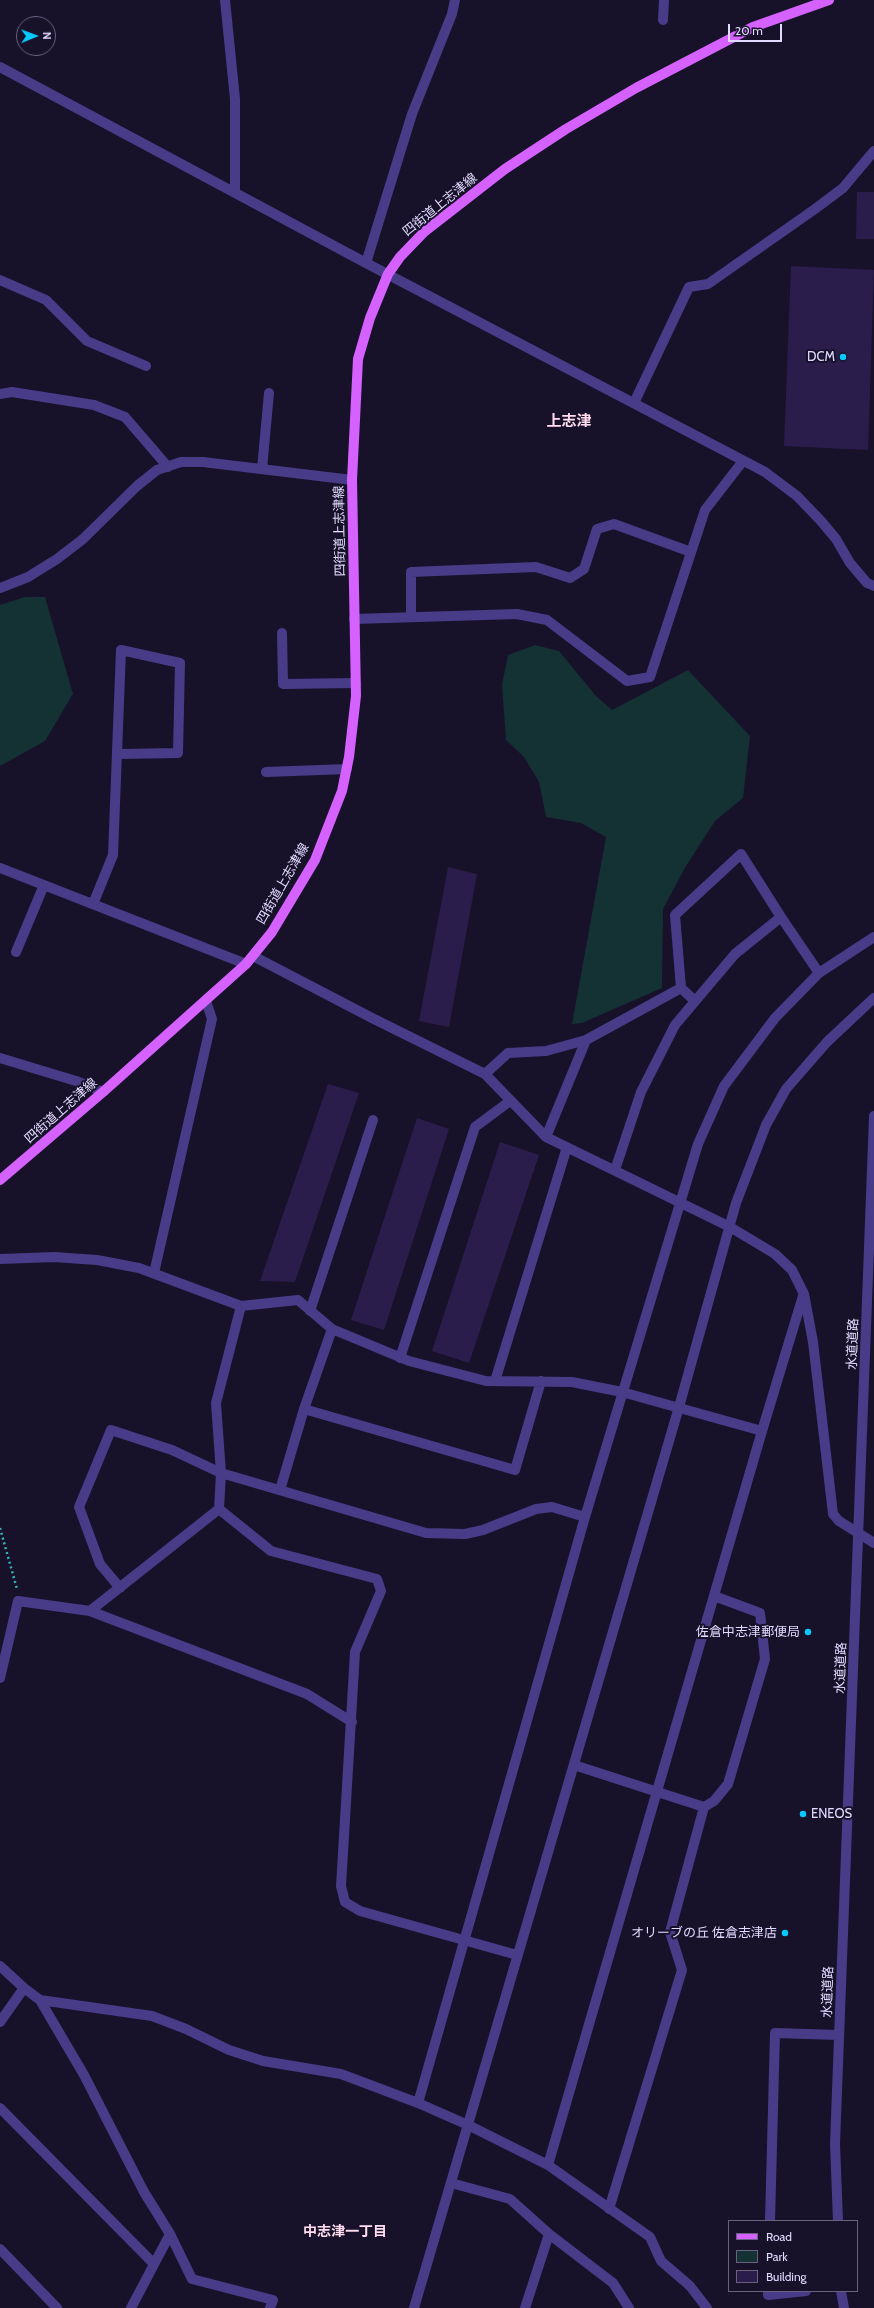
<!DOCTYPE html>
<html>
<head>
<meta charset="utf-8">
<style>
  body { margin:0 }
  #map { position:relative; width:874px; height:2308px; overflow:hidden; background:#18112a; font-family:Cabin,sans-serif }
  canvas { display:block }
  .legend { position:absolute; left:728px; top:2220px; width:130px; height:72px; box-sizing:border-box; background:#18112a; border:1px solid #69617f; margin:0; padding:5px 7px; list-style:none; font-size:12px; color:#e2daff }
  .legend li { display:flex; align-items:center; gap:8px; height:20px }
  .legend b { width:20px; border:1px solid #69617f }
  .north { position:absolute; left:16px; top:16px; width:40px; height:40px; box-sizing:border-box; background:#18112a; border:1px solid #69617f; border-radius:50%; rotate:89deg; font-size:11px; font-weight:700; line-height:16px; text-align:center; color:#e2daff }
  .north::after { content:''; display:block; margin:auto; width:14px; height:18px; background:#07c9fd; clip-path:polygon(50% 0,100% 100%,50% 72%,0 100%) }
  .scale { position:absolute; left:728px; top:24px; width:54px; height:18px; box-sizing:border-box; border:2px solid #e2daff; border-top:0; padding-left:5px; font-size:12px; line-height:14px; white-space:nowrap; color:#e2daff; -webkit-text-stroke:3px #18112a; paint-order:stroke }
</style>
</head>
<body>
<div id="map">
<canvas width="874" height="2308"></canvas>
<ul class="legend">
<li><b style="height:5px;background:#d562fe"></b>Road</li>
<li><b style="height:11px;background:#143134"></b>Park</li>
<li><b style="height:11px;background:#2b1d4b"></b>Building</li>
</ul>
<div class="north">N</div>
<div class="scale">20 m</div>
</div>
<script>
const ctx = document.querySelector('canvas').getContext('2d');
ctx.lineJoin = 'round';
function fill(path, color) { ctx.fillStyle = color; ctx.fill(path, 'evenodd'); }
const poly = rows => new Path2D(rows.map(r => 'M' + r).join(''));
function trace(path, color, width, dash) { ctx.strokeStyle = color; ctx.lineWidth = width; ctx.lineCap = dash ? 'butt' : 'round'; ctx.setLineDash(dash || []); ctx.stroke(path); }
function drawText(font, color, halo, rows, align = 'center') {
  ctx.font = font + ' Cabin,"Noto Sans JP",sans-serif'; ctx.lineWidth = 4; ctx.setLineDash([]); ctx.textBaseline = 'middle'; ctx.strokeStyle = halo; ctx.fillStyle = color; for (const [text, x, y, turn = 0] of rows) {
    ctx.save(); ctx.translate(x, y); ctx.rotate((+turn || 0) * Math.PI / 180); ctx.textAlign = isNaN(turn) ? turn : align; if (halo) ctx.strokeText(text, 0, 0); ctx.fillText(text, 0, 0); ctx.restore();
  }
}
fill(poly([
  [25,597,45,597,73,694,45,741,0,766,0,605],
  [535,645,559,651,596,696,612,710,688,670,750,736,743,798,715,821,686,866,663,909,662,988,582,1023,572,1024,606,837,581,823,546,817,539,782,524,757,506,740,502,685,508,655]
]), '#143134');
fill(poly([
  [857,192,874,192,874,239,856,239],
  [791,266,874,270,868,450,784,446],
  [448,867,477,874,449,1027,419,1021],
  [328,1084,359,1093,295,1282,260,1281],
  [417,1118,449,1129,384,1330,351,1320],
  [500,1142,539,1155,469,1363,432,1351]
]), '#2b1d4b');
trace(poly([
  [0,1528,17,1589]
]), '#31b4bb', 2.5, [2, 3]);
trace(poly([
  [225,0,235,99,235,192],
  [663,20,664,0],
  [0,67,366,263,765,472,797,496,821,521,836,539,850,563,867,583,874,586],
  [366,263,412,114,452,14,455,0],
  [0,280,46,300,87,341,146,366],
  [0,394,12,392,94,405,125,417,168,467],
  [634,403,689,287,708,284,815,209,843,188,874,151],
  [262,469,269,393],
  [0,588,28,577,57,559,83,539,137,486,157,470,181,462,203,462,352,480],
  [411,617,411,572,536,567,570,578,584,569,597,529,614,524,691,552],
  [354,619,517,614,547,620,627,681,650,677,705,510,743,461],
  [282,633,283,684,356,683],
  [266,772,347,769],
  [0,868,246,964],
  [93,904,113,855,121,650,180,663,178,753,119,754],
  [16,952,44,885],
  [253,956,372,1018,485,1074,546,1137,730,1227,775,1254,792,1270,804,1294,813,1342,833,1514,839,1521,874,1543],
  [695,1001,681,988,675,915,741,854,781,917,819,973],
  [0,1058,76,1081,103,1092],
  [485,1074,508,1053,546,1051,586,1040,681,988],
  [546,1137,586,1040],
  [615,1170,641,1092,675,1025,735,954,781,917],
  [0,1259,54,1257,97,1260,139,1268,241,1306,298,1300,332,1329,409,1361,486,1381,572,1382,622,1392,762,1431],
  [154,1273,212,1019,206,1001],
  [241,1306,216,1403,221,1473,219,1509,271,1551,377,1579,381,1591,355,1652,341,1886,345,1902,360,1911,517,1955],
  [310,1311,373,1120],
  [400,1358,475,1127,510,1101],
  [495,1381,567,1147],
  [304,1409,515,1470,541,1381],
  [280,1490,304,1409,332,1329],
  [120,1588,100,1564,79,1507,111,1430,172,1450,221,1473,426,1533,465,1534,483,1530,536,1509,552,1507,585,1517],
  [90,1611,219,1509],
  [0,1678,18,1601,90,1611,307,1694,352,1722],
  [574,1765,704,1807],
  [0,1966,24,1988,40,2000,84,2075,144,2192,170,2234,192,2279,273,2300,270,2308],
  [40,2000,152,2016,186,2029,229,2050,263,2061,341,2074,418,2103,468,2125,548,2165,650,2237,661,2261,690,2286,707,2308],
  [0,2022,24,1988],
  [418,2103,585,1517,698,1144,724,1086,775,1018,819,973,874,937],
  [0,2108,154,2264],
  [548,2165,762,1431,803,1296],
  [451,2183,510,2199,549,2234,613,2283,629,2308],
  [609,2209,682,1970,670,1932,704,1807,714,1801,728,1784,765,1659,760,1613,714,1596],
  [770,2221,775,2033,839,2035],
  [838,2221,835,2144,874,1116],
  [0,2249,57,2308],
  [768,2291,768,2295,806,2291],
  [841,2291,844,2308],
  [131,2308,170,2234],
  [414,2308,679,1407,736,1203,766,1125,786,1089,827,1042,874,998],
  [525,2308,549,2234]
]), '#483c88', 10);
trace(poly([
  [0,1180,103,1092,246,964,272,932,315,860,342,791,349,757,356,696,352,480,358,359,370,318,388,274,400,257,424,232,505,169,566,129,636,88,753,27,829,0]
]), '#d562fe', 10);
for (const [x, y, r, color] of [
  [843,357,4,"#07c9fd"],
  [808,1632,4,"#07c9fd"],
  [803,1814,4,"#07c9fd"],
  [785,1933,4,"#07c9fd"]
]) { const dot = new Path2D(); dot.arc(x, y, r, 0, 2 * Math.PI); ctx.fillStyle = color; ctx.fill(dot); trace(dot, '#18112a', 1.5); }
drawText('13px', '#e2daff', '#18112a', [
  ["四街道上志津線",440,205,-39],
  ["四街道上志津線",340,531,-91],
  ["四街道上志津線",283,884,-60],
  ["四街道上志津線",61,1111,-41],
  ["水道道路",853,1344,-88],
  ["水道道路",841,1668,-88],
  ["水道道路",828,1992,-88]
]);
drawText('13px', '#e2daff', '#18112a', [
  ["DCM",835,357],
  ["佐倉中志津郵便局",800,1632],
  ["ENEOS",811,1814,"left"],
  ["オリーブの丘 佐倉志津店",777,1933]
], 'right');
drawText('bold 14px', '#ffdcee', '#18112a', [
  ["中志津一丁目",345,2232]
]);
drawText('bold 15px', '#ffdcee', '#18112a', [
  ["上志津",569,422]
]);
</script>
</body>
</html>
